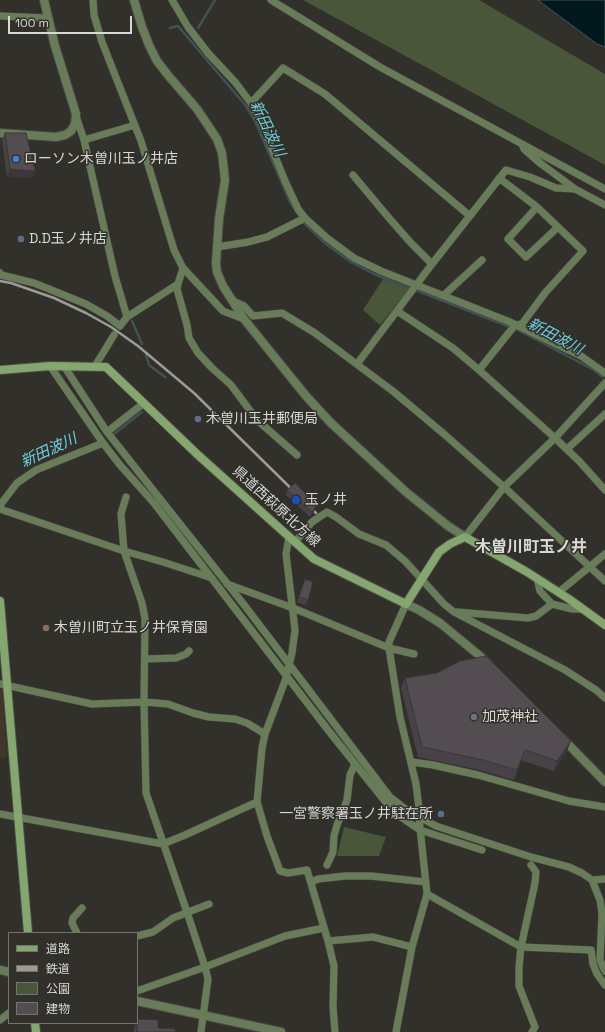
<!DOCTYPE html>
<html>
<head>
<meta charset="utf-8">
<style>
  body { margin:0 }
  #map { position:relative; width:605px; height:1032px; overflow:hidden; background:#32302a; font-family:"Space Grotesk","Noto Sans JP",sans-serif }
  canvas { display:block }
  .legend { position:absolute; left:8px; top:932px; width:130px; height:92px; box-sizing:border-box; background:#32302a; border:1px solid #74736e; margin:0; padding:5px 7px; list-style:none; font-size:12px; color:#d8d8d4 }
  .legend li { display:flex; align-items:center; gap:8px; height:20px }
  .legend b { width:20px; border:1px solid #74736e }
  .scale { position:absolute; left:8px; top:16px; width:124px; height:18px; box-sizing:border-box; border:2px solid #d8d8d4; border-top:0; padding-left:5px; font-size:12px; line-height:14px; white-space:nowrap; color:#d8d8d4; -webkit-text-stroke:3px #32302a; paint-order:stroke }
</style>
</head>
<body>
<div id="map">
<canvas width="605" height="1032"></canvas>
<ul class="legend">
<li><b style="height:5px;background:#86a670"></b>道路</li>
<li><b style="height:5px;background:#9c9b96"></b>鉄道</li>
<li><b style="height:11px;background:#495639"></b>公園</li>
<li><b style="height:11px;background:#534d52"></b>建物</li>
</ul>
<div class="scale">100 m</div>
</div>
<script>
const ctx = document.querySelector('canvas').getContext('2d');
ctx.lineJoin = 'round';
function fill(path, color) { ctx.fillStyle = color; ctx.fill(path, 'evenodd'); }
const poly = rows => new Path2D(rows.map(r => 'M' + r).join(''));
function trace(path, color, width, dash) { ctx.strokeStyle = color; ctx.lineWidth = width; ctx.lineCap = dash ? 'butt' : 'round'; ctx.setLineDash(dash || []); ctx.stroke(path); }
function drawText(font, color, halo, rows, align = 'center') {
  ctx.font = font + ' "Space Grotesk","Noto Sans JP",sans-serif'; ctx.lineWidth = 3; ctx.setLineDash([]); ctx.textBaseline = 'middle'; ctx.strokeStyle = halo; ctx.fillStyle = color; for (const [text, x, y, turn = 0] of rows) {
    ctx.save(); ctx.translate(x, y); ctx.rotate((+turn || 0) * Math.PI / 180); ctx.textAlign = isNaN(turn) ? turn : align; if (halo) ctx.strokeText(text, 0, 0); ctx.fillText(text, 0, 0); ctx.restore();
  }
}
fill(poly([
  [0,689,2,690,7,757,0,758]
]), '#413627');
fill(poly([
  [303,0,479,0,605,74,605,165],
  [383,279,409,289,380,325,363,310],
  [344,827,386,837,379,856,337,856]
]), '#495639');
const water = poly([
  [538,0,605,0,605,47,597,44,538,0]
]);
fill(water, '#00191e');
trace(water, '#415255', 1);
trace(poly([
  [170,28,178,26,246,106,255,121,290,202,300,217],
  [198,28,215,0],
  [304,223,326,244,351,262,374,274,409,288],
  [418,291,510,327],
  [132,321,142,344],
  [516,329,594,370,603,377],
  [146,355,149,365,165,377],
  [114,434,142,412]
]), '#415255', 2.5);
const minor = poly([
  [93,0,94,15,102,42,141,141,174,250,183,268,223,311,244,319],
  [172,0,188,27,208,53,235,82,251,103,264,129,285,181,298,209,305,218,327,238,354,258,381,271,510,322,581,356,605,373],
  [271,0,380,67,605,189],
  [0,16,48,18],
  [251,103,283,68,325,94,470,216],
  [76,116,84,140,115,276,127,317],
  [84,140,135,125],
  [353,175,389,218,411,243,432,264],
  [575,189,605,205],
  [537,207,508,239,526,257,558,227],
  [217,247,248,242,267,237,305,218],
  [0,273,1,275,34,283,86,304,107,316,120,326,127,317,178,284,183,268],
  [178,284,177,289,187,325,189,338,198,353,212,368,231,385,257,420,297,455],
  [444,295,482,260],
  [233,301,244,306,253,316,282,313,315,333,394,392,444,434,504,487,605,581],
  [397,311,453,348,479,370,555,438,579,461,605,490],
  [357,364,432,264,506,170,530,177,556,188,575,189,540,163,524,149,522,144],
  [50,366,103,443,120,465,154,503,328,730,384,800,398,815,420,830,482,850],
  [64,366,107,432,245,606,390,797,408,811,436,826,531,857,569,867,582,873,592,880,600,900,602,913,600,960,605,971],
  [95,366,114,335],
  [479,370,515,325,522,324,545,293,583,251,537,207,499,178],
  [107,432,144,403],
  [567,449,605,414],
  [126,497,121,514,124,551,142,603,145,619,144,702,146,793,187,912,205,967,208,979,201,1032],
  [0,509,124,551,163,562,212,578],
  [0,509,1,504,17,483,36,470,103,443],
  [289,537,286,554,295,630,292,653,285,681,265,734,262,748,257,802,267,836,280,871,288,873,307,870,328,941,334,966,333,1006,335,1032],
  [465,537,504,487,555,438,605,383],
  [295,542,312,522,327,512,336,517,359,534,386,545,405,561,444,604,454,612,565,670,596,690,605,698],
  [537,578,540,591,552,604,572,609,583,609],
  [227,584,293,608,389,648,414,654],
  [559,592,605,554],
  [457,612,528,618,536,616,552,604],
  [145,659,176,658,186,654,189,651],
  [0,684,92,704,144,702,168,704,193,713,209,717,235,719,247,723,265,734],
  [412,762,433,765,478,775,569,801,605,807],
  [0,814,163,844,185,835,257,802],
  [327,865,333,852,334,836,337,825,347,800,350,775,355,764],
  [531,865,536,872,535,883,521,947,519,967,519,986,535,1027,532,1032],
  [592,880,605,879],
  [311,882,318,879,345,876,371,876,426,882],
  [427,894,521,947,591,950,593,964,597,974,605,985],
  [77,933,72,923,73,918,82,908],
  [137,936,153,932,173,918,209,904],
  [328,941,373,937,412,947],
  [137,991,205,967,285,936,324,928],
  [0,1020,9,1013],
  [396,1032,412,947,427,894,419,818,419,808,416,784,400,717,389,648,389,642,406,604]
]);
const tertiary = poly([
  [134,0,142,27,149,45,157,61,167,74,197,109,217,139,222,153,225,180,219,219,216,263,217,272,223,286,244,319,260,339,306,396,331,423,406,492,448,526,465,537],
  [0,133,56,137,65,135,71,131,75,124,76,114,55,46,44,0],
  [406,604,419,610,440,623,480,656,489,665],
  [562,738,605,782],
  [0,970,9,972],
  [137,1001,281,1032]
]);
const secondary = poly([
  [0,370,50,366,106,367,198,455,305,551,314,559,406,604,439,552,450,544,465,537,527,572,569,599,605,625],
  [0,601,28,933],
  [35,1023,36,1032]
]);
trace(minor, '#4d4b45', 8);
trace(tertiary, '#4d4b45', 10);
trace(secondary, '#4d4b45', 10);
trace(minor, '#687c5a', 7);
trace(tertiary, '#687c5a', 8);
trace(secondary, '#86a670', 8);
trace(poly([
  [0,281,11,283,54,298,86,313,111,327,138,346,194,393,316,513]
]), '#9c9b96', 2.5);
fill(poly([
  [5,133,35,171,32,178,7,177,2,140],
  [287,490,315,510,310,517,286,495],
  [305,579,308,600,306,605,297,602],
  [405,678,567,751,554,771,521,760,514,780,479,770,418,757,401,688],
  [138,1019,158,1028,175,1032,134,1032,134,1028,136,1023,137,1023]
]), '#474247');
fill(poly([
  [10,169,35,171,32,178,7,177],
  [317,505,315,510,310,517,312,512],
  [571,741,567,751,554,771,557,761]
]), '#3a3639');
const building = poly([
  [5,133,26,133,35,171,10,169,5,133],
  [295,483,317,505,312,512,287,490,295,483],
  [305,579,313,582,308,600,299,597,305,579],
  [486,656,571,741,557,761,525,750,517,770,483,760,422,747,405,678,437,673,460,661,486,656],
  [138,1019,158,1020,158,1028,175,1029,175,1032,137,1032,138,1019]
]);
fill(building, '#534d52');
trace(building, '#3a3639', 1);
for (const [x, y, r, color] of [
  [16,159,4,"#3f7fe0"],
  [21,239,4,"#5c6f8a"],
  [198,419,4,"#5c6f8a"],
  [296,500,5,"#1a4fb4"],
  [46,628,4,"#8d6e63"],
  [474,717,4,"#6b7280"],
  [441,814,4,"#5c6f8a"]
]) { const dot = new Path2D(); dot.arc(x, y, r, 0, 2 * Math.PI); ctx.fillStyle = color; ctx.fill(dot); trace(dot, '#32302a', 1.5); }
drawText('14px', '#d8d8d4', '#32302a', [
  ["ローソン木曽川玉ノ井店",24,159],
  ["D.D玉ノ井店",29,239],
  ["木曽川玉井郵便局",206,419],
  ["玉ノ井",305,500],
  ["木曽川町立玉ノ井保育園",54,628],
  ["加茂神社",482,717],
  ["一宮警察署玉ノ井駐在所",433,814,"right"]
], 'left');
drawText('14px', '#d8d8d4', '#32302a', [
  ["県道西萩原北方線",276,507,42]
]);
drawText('italic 15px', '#6fcfe0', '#32302a', [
  ["新田波川",267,129,64],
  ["新田波川",555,337,28],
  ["新田波川",49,451,-25]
]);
drawText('bold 16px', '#d8d8d4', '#32302a', [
  ["木曽川町玉ノ井",531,548]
]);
</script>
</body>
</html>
